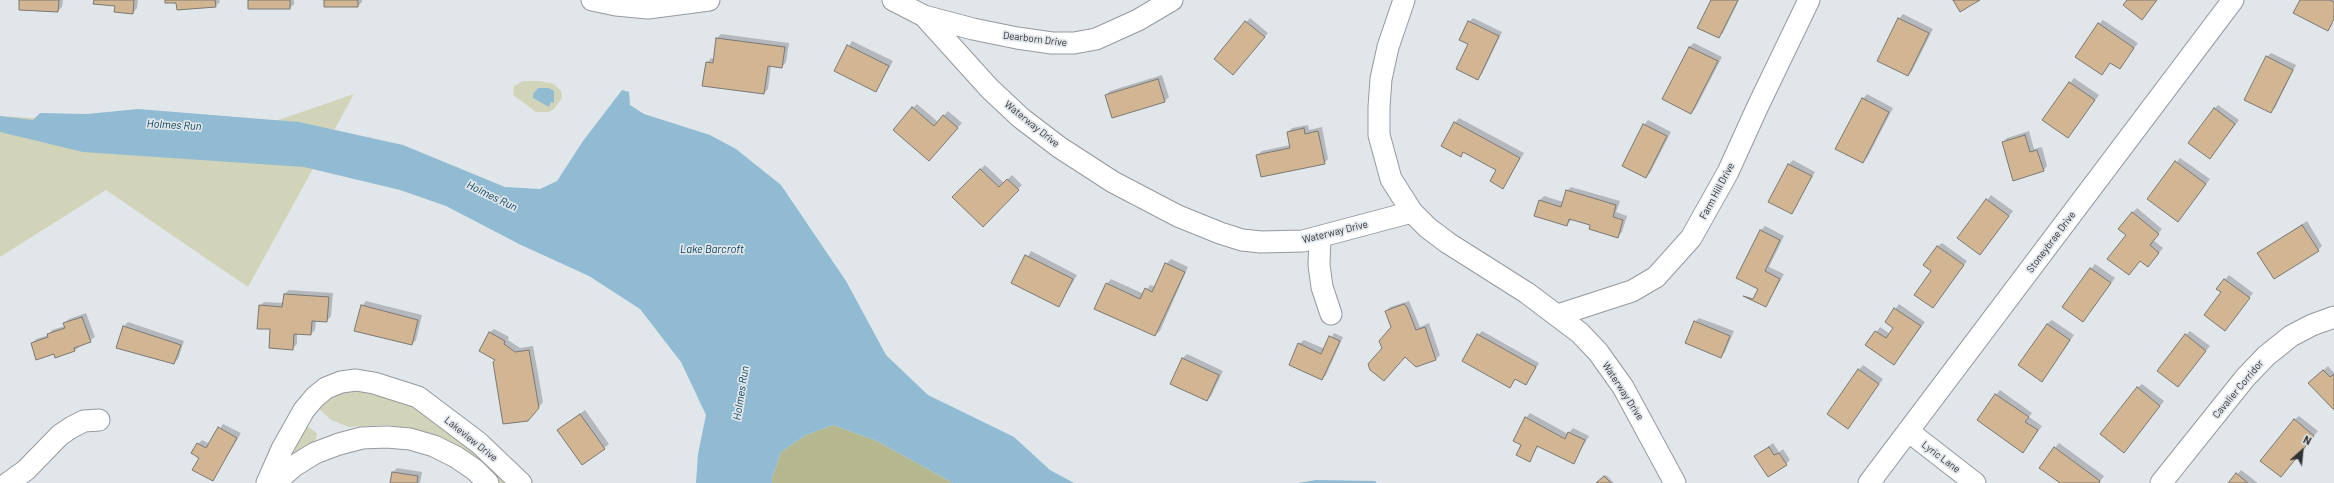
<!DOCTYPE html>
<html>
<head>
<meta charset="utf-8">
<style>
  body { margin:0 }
  #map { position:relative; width:2334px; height:483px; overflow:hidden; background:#e1e6eb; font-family:Barlow,sans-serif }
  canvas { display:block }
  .north { position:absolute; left:2282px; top:431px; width:40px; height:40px; -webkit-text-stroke:3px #e1e6eb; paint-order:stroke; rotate:27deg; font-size:11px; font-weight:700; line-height:16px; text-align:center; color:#313234 }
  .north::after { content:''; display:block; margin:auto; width:14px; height:18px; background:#313234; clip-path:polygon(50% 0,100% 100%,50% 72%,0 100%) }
</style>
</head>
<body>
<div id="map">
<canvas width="2334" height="483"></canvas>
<div class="north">N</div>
</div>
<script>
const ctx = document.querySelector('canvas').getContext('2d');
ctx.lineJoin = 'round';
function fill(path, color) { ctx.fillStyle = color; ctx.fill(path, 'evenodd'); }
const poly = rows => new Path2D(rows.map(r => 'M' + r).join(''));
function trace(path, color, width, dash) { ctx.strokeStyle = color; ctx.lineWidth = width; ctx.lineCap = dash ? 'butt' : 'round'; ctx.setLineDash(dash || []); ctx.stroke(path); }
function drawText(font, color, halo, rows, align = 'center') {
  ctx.font = font + ' Barlow,sans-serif'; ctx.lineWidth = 3.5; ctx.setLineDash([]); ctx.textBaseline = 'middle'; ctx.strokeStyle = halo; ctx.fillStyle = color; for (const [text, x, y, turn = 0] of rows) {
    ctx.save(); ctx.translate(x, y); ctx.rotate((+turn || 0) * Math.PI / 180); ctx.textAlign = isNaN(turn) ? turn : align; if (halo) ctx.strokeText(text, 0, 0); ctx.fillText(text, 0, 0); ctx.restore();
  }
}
fill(poly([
  [523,81,540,81,554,84,561,91,562,98,554,109,549,112,536,112,513,95,514,86],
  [354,94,248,287,106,190,0,257,0,116,246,131],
  [352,385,419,407,512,483,499,483,462,448,440,437,407,428,387,425,349,427,331,420,319,409,319,403],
  [305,425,317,433,316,439,311,446,294,454,290,453]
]), '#d1d4b9');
fill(poly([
  [833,425,877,441,953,483,772,483,772,478,781,452,806,435]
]), '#b5b88e');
fill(poly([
  [538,88,549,88,554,91,554,103,551,102,549,107,533,98,533,94],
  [622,90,629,92,630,105,644,114,710,135,736,149,781,185,846,281,886,355,928,395,1014,437,1050,470,1074,483,953,483,877,441,833,425,806,435,781,452,772,478,772,483,696,483,698,454,706,415,681,362,640,309,589,276,521,245,446,206,400,190,304,167,83,152,0,132,0,116,33,120,40,113,87,114,138,109,299,122,403,145,505,187,540,189,557,181,583,141],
  [1316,480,1375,481,1377,483,1298,483]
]), '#91bbd3');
fill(poly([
  [20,0,63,0,62,7,58,11],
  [95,0,138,0,137,8,133,13,116,5],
  [166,0,219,0,220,2,215,6],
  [249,0,294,0,294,4,290,8],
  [325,0,362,0,362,2,358,6],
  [1712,0,1739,0,1723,33,1718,37],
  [2301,0,2334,0,2332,25,2328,29],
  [1903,14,1933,29,1912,71,1908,75,1899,19],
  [1250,18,1268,33,1237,69,1215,58],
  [1473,18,1502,32,1482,74,1478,78,1469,44,1469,22],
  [2103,20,2138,43,2120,68,2111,62,2101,74,2099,24],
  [721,34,789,43,786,62,782,67,771,65,768,89,764,93,707,63,711,58,714,59,717,38],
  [852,41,893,61,876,91,835,70],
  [1694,43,1722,57,1695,109,1691,113,1663,99,1689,47],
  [2271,53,2296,65,2275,108,2270,112,2267,57],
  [1162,75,1169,97,1165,101,1106,95,1110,91],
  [2074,78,2099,95,2068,137,2043,120],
  [1867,94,1893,108,1867,158,1862,162,1863,99],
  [917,104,938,122,948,111,962,123,933,156,913,108],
  [2218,105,2239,120,2210,158,2214,109],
  [1459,118,1524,153,1503,187,1498,169,1465,151,1460,155,1455,123],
  [1648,120,1671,132,1650,173,1645,177,1644,125],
  [1308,125,1309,130,1322,127,1328,159,1324,163,1257,155,1262,151,1290,145,1288,132,1292,128],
  [2029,131,2034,149,2042,147,2047,166,2043,171,2003,142,2007,138],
  [2180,158,2210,179,2182,216,2149,199],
  [1793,160,1815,172,1792,213,1788,165],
  [985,165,1004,183,1012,175,1022,185,983,225,954,197],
  [1571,187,1620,201,1616,212,1627,216,1622,232,1618,237,1592,225,1572,219,1567,225,1535,216,1540,200,1544,196,1563,202,1567,191],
  [1991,195,2013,211,1980,254,1958,238],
  [2137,208,2162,229,2153,240,2163,248,2152,262,2128,235,2132,213],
  [2307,221,2322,246,2318,250,2258,253],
  [1765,226,1784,236,1769,267,1784,274,1766,306,1759,288,1761,230],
  [1942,243,1967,261,1933,307,1932,271,1937,247],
  [1031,251,1077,275,1059,306,1013,282],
  [1171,259,1188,267,1160,331,1155,335,1107,284,1111,279,1144,294,1150,285,1156,287,1166,264],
  [2095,264,2115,278,2083,321,2063,307],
  [2229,275,2253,293,2225,330,2222,292,2217,289],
  [289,290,333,293,331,316,327,321,316,320,315,330,311,334,297,333,297,344,292,349,271,328,260,306,264,302,284,303,284,294],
  [366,301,422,315,416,340,412,344,362,306],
  [1409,301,1420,327,1429,323,1440,355,1436,359,1405,356,1383,348,1392,327,1386,311,1390,307],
  [1899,304,1925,322,1894,364,1867,345,1880,327,1890,334,1895,328,1886,322],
  [86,313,95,337,75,350,56,357,55,353,32,344,36,339,49,335,52,330,65,326,64,323,69,319],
  [1699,318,1734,331,1725,352,1721,357,1695,322],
  [2052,320,2074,335,2046,376,2047,324],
  [128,322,184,341,178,359,174,363,124,326],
  [494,329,509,337,508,340,520,348,533,346,543,402,532,415,497,359,489,333],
  [1482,331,1539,363,1526,384,1516,378,1510,386,1478,335],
  [2190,331,2210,346,2178,386,2186,335],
  [1334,333,1343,337,1326,375,1322,379,1299,344,1304,340,1325,349],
  [1187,354,1223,371,1211,396,1207,400,1171,383,1183,358],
  [1863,365,1883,379,1848,427,1859,370],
  [2328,366,2334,373,2334,409,2310,383],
  [2142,384,2164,401,2128,447,2137,388],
  [2000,390,2032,413,2029,417,2042,426,2027,447,1996,395],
  [585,410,609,444,604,448,559,430],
  [1530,413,1568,434,1573,428,1589,436,1573,463,1539,445,1529,461,1522,445,1526,418],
  [2299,416,2318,431,2285,472,2294,420],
  [223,424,241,433,213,480,200,457,198,444,202,440,210,444],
  [1773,443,1779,452,1783,449,1790,460,1786,464,1756,456],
  [2059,443,2104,476,2099,483,2061,483,2055,448],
  [397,468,422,472,420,483,391,483,393,472],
  [2241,470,2258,483,2230,483],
  [1606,475,1614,483,1597,483,1598,483]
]), '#0003');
const building = poly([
  [19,0,59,0,58,12,19,10,19,0],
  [94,0,134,0,133,14,114,12,115,6,93,4,94,0],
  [165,0,215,0,216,7,177,10,176,3,165,3,165,0],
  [248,0,290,0,290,9,248,9,248,0],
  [324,0,358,0,358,7,324,7,324,0],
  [1711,0,1738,0,1719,38,1697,28,1711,0],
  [1953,0,1980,0,1960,12,1953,0],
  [2127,0,2157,0,2142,20,2123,5,2127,0],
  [2300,0,2330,0,2334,2,2334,19,2328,31,2293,13,2300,0],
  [1898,18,1929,33,1908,76,1877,61,1898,18],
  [1245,21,1265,37,1233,75,1214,59,1245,21],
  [1468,21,1499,36,1478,80,1456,69,1468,44,1459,40,1468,21],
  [2098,23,2134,48,2120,69,2110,63,2102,75,2075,57,2098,23],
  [716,38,785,47,782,68,768,66,764,94,702,86,706,62,713,63,716,38],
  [847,45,889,66,876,92,834,71,847,45],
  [1689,47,1718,61,1691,114,1662,99,1689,47],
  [2266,56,2293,70,2271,113,2244,100,2266,56],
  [1158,79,1165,102,1112,118,1105,95,1158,79],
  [2069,82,2095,100,2068,138,2042,120,2069,82],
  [1862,98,1889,112,1863,163,1835,149,1862,98],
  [912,107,934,126,943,115,958,128,929,161,893,130,912,107],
  [2214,108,2235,124,2210,159,2188,143,2214,108],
  [1454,122,1520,158,1503,189,1490,181,1496,170,1463,152,1461,157,1441,146,1454,122],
  [1643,124,1667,136,1646,178,1622,166,1643,124],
  [1304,128,1305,134,1318,131,1325,164,1261,177,1256,155,1290,148,1287,132,1304,128],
  [2025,135,2030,152,2037,150,2044,171,2013,181,2002,142,2025,135],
  [2175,161,2206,184,2178,222,2147,199,2175,161],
  [1788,164,1812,176,1792,214,1768,202,1788,164],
  [980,169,999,187,1007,179,1019,190,983,227,952,197,980,169],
  [1566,190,1616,205,1613,217,1623,220,1618,238,1589,229,1590,225,1569,219,1567,226,1534,216,1539,200,1561,207,1566,190],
  [1986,199,2009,216,1980,255,1957,238,1986,199],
  [2132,212,2159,234,2150,245,2159,253,2148,267,2140,261,2129,275,2107,259,2126,235,2118,229,2132,212],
  [2302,225,2319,251,2274,279,2257,253,2302,225],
  [1760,230,1780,240,1765,271,1780,279,1766,307,1743,296,1753,299,1758,289,1736,278,1760,230],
  [1937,246,1964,265,1933,308,1914,295,1931,271,1923,265,1937,246],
  [1025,255,1073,279,1059,307,1011,283,1025,255],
  [1165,263,1185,272,1155,336,1094,309,1106,283,1140,299,1145,288,1152,292,1165,263],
  [2090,268,2111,283,2083,322,2062,307,2090,268],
  [2224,279,2250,298,2225,331,2204,315,2221,292,2216,289,2224,279],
  [284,294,329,297,327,322,312,321,311,335,294,334,293,350,269,348,270,329,257,329,259,305,282,307,284,294],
  [1404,304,1407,307,1416,330,1425,327,1436,360,1416,367,1405,357,1384,381,1370,370,1368,364,1382,348,1379,341,1391,327,1385,311,1404,304],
  [361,305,418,320,412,345,354,331,361,305],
  [1894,308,1921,326,1894,365,1865,345,1875,331,1886,338,1893,328,1885,322,1894,308],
  [82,317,91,342,74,348,75,351,55,358,54,354,36,360,31,343,48,337,47,334,65,328,63,323,82,317],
  [1694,321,1730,336,1721,358,1685,343,1694,321],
  [2047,324,2070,340,2042,382,2018,365,2047,324],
  [123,326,181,345,174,364,116,348,123,326],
  [489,332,505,341,504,344,515,352,529,350,539,408,528,421,503,424,493,362,495,360,479,351,489,332],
  [1477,334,1536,367,1526,385,1515,379,1510,388,1462,361,1477,334],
  [2185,334,2206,351,2178,387,2157,371,2185,334],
  [1329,336,1340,341,1322,380,1289,365,1298,343,1321,354,1329,336],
  [1182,358,1219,375,1207,401,1170,384,1182,358],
  [1858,369,1879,384,1848,429,1827,414,1858,369],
  [2323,370,2330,377,2334,374,2334,410,2308,383,2323,370],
  [2137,387,2160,406,2124,453,2100,434,2137,387],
  [1995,394,2029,417,2025,422,2038,430,2023,453,1977,420,1995,394],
  [580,414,605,449,582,465,557,430,580,414],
  [1525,417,1565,439,1568,432,1585,440,1574,464,1537,446,1530,462,1516,455,1521,445,1513,441,1525,417],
  [2294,419,2314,436,2281,477,2260,461,2294,419],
  [218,427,237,438,213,481,192,470,199,458,191,453,197,443,206,448,218,427],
  [1769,447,1774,455,1779,453,1787,465,1768,477,1754,456,1769,447],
  [2054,447,2100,481,2099,483,2060,483,2039,468,2054,447],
  [392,472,418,476,417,483,390,483,392,472],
  [2236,473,2248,483,2228,483,2236,473],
  [1604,476,1611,483,1596,483,1604,476]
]);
fill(building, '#d2b693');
trace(building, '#7b7772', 1);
const minor = poly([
  [592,0,616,5,648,8,709,0],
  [893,0,924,16,973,29,1017,38,1052,43,1074,43,1096,39,1138,20,1172,0],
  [1404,0,1388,47,1381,79,1379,107,1379,135,1391,179,1412,212],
  [924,16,990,89,1021,118,1059,147,1113,182,1178,216,1220,233,1242,240,1261,242,1303,241,1412,212,1428,228,1448,243,1527,293,1580,333,1598,352,1623,387,1675,483],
  [1320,237,1319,265,1322,287,1331,314],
  [1558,315,1632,291,1656,277,1691,238,1728,172,1757,108,1809,0],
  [1908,431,1975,483],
  [8,483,26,470,60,435,72,427,84,421,99,420],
  [267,483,282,449,304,410,315,397,326,388,341,382,356,380,374,383,418,397,479,443,521,483],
  [275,483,294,466,315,453,339,444,362,438,387,437,410,439,434,446,456,457,475,470,488,483],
  [1869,483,2233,0],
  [2161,483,2245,378,2266,356,2291,336,2312,325,2334,317]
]);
trace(minor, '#95999e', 23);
trace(minor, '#fff', 21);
drawText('10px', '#313234', '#e1e6eb', [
  ["Dearborn Drive",1035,39,7],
  ["Waterway Drive",1032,124,39],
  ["Farm Hill Drive",1717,191,-62],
  ["Waterway Drive",1335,232,-14],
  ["Stoneybrae Drive",2051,242,-53],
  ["Cavalier Corridor",2238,389,-50],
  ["Waterway Drive",1623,391,57],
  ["Lakeview Drive",471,439,39],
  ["Lyric Lane",1941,457,37]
]);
drawText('italic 11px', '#003b54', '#e1e6eb', [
  ["Holmes Run",174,125,3],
  ["Holmes Run",492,196,26],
  ["Lake Barcroft",712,249],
  ["Holmes Run",741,393,-81]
]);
</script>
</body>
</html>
